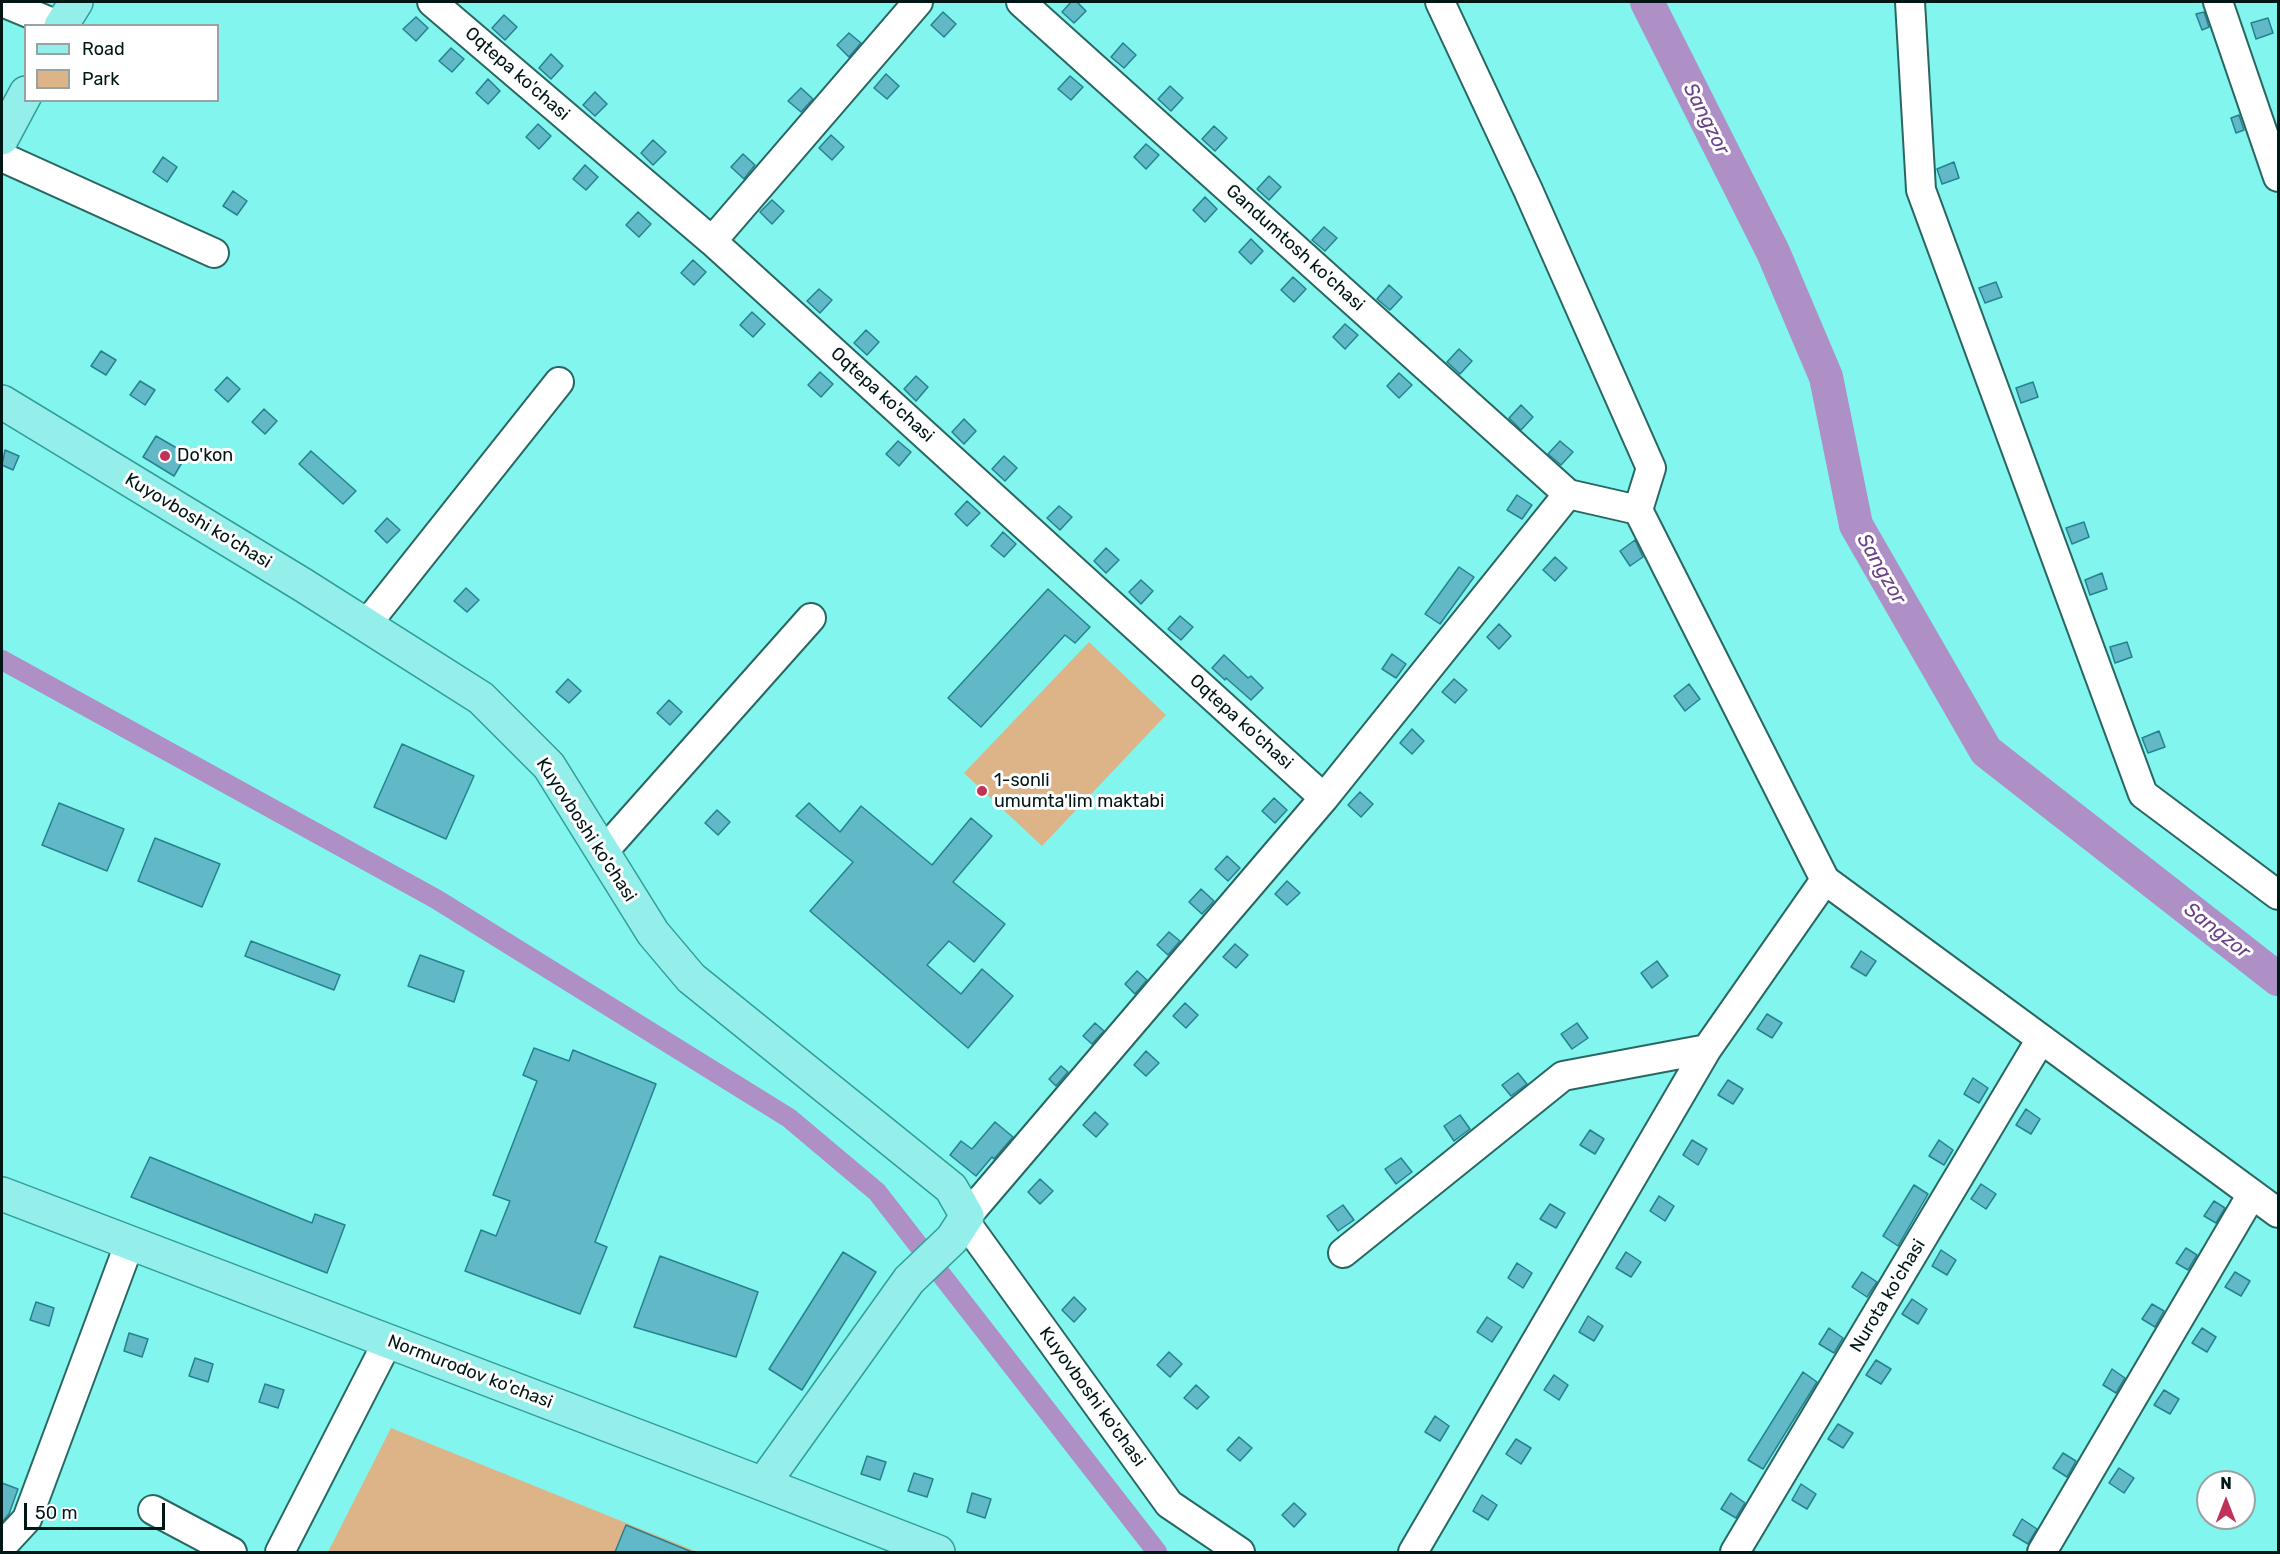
<!DOCTYPE html>
<html>
<head>
<meta charset="utf-8">
<style>
  body { margin:0 }
  #map { position:relative; width:2280px; height:1554px; overflow:hidden; background:#82f6ee; font-family:Rubik,sans-serif }
  canvas { display:block }
  .frame { position:absolute; inset:0; border:3px solid #001716; pointer-events:none }
  .legend { position:absolute; left:24px; top:24px; width:195px; height:78px; box-sizing:border-box; background:#fff; border:2px solid #99a2a2; margin:0; padding:8px 10px; list-style:none; font-size:18px; color:#001716 }
  .legend li { display:flex; align-items:center; gap:12px; height:30px }
  .legend b { width:30px; border:2px solid #99a2a2 }
  .north { position:absolute; left:2196px; top:1470px; width:60px; height:60px; box-sizing:border-box; background:#fff; border:2px solid #99a2a2; border-radius:50%; rotate:0deg; font-size:16px; font-weight:700; line-height:24px; text-align:center; color:#001716 }
  .north::after { content:''; display:block; margin:auto; width:21px; height:27px; background:#c13259; clip-path:polygon(50% 0,100% 100%,50% 72%,0 100%) }
  .scale { position:absolute; left:24px; top:1503px; width:141px; height:27px; box-sizing:border-box; border:3px solid #001716; border-top:0; padding-left:8px; font-size:18px; line-height:21px; white-space:nowrap; color:#001716; -webkit-text-stroke:4px #fff; paint-order:stroke }
</style>
</head>
<body>
<div id="map">
<canvas width="2280" height="1554"></canvas>
<div class="frame"></div>
<ul class="legend">
<li><b style="height:8px;background:#94efeb"></b>Road</li>
<li><b style="height:16px;background:#dcb488"></b>Park</li>
</ul>
<div class="north">N</div>
<div class="scale">50 m</div>
</div>
<script>
const ctx = document.querySelector('canvas').getContext('2d');
ctx.lineJoin = 'round';
function fill(path, color) { ctx.fillStyle = color; ctx.fill(path, 'evenodd'); }
const poly = rows => new Path2D(rows.map(r => 'M' + r).join(''));
function trace(path, color, width, dash) { ctx.strokeStyle = color; ctx.lineWidth = width; ctx.lineCap = dash ? 'butt' : 'round'; ctx.setLineDash(dash || []); ctx.stroke(path); }
function drawText(font, color, halo, rows, align = 'center') {
  ctx.font = font + ' Rubik,sans-serif'; ctx.lineWidth = 6; ctx.setLineDash([]); ctx.textBaseline = 'middle'; ctx.strokeStyle = halo; ctx.fillStyle = color; for (const [text, x, y, turn = 0] of rows) {
    ctx.save(); ctx.translate(x, y); ctx.rotate((+turn || 0) * Math.PI / 180); ctx.textAlign = isNaN(turn) ? turn : align; if (halo) ctx.strokeText(text, 0, 0); ctx.fillText(text, 0, 0); ctx.restore();
  }
}
fill(poly([
  [1089,642,1166,715,1042,846,964,773],
  [391,1428,698,1552,328,1552]
]), '#dcb488');
trace(poly([
  [2,660,436,899,789,1118,877,1192,1157,1552]
]), '#ae8fc6', 20);
trace(poly([
  [1647,2,1773,252,1826,377,1856,525,1986,751,2278,979]
]), '#ae8fc6', 34);
const building = poly([
  [1071,2,1077,2,1086,11,1074,23,1062,12,1071,2],
  [943,12,956,24,944,37,931,25,943,12],
  [2204,12,2209,27,2202,30,2196,14,2204,12],
  [504,15,517,27,505,40,492,28,504,15],
  [416,17,428,28,416,41,403,29,416,17],
  [2268,18,2273,33,2256,39,2251,23,2268,18],
  [849,33,861,43,849,57,837,45,849,33],
  [1123,43,1136,55,1124,68,1111,57,1123,43],
  [451,48,464,59,452,72,439,61,451,48],
  [551,54,563,66,551,79,539,68,551,54],
  [886,74,899,86,887,99,874,88,886,74],
  [1070,76,1083,87,1071,100,1058,89,1070,76],
  [488,79,500,91,488,104,476,93,488,79],
  [1170,86,1183,98,1171,111,1158,99,1170,86],
  [801,88,813,99,801,112,788,101,801,88],
  [595,92,607,104,595,116,583,105,595,92],
  [2239,115,2244,130,2236,133,2231,118,2239,115],
  [538,124,551,136,539,149,526,137,538,124],
  [1214,126,1227,138,1215,151,1202,139,1214,126],
  [831,135,844,147,832,160,819,148,831,135],
  [653,140,666,152,653,165,641,153,653,140],
  [1146,144,1159,155,1146,169,1134,157,1146,144],
  [743,154,755,165,744,179,731,167,743,154],
  [163,157,177,167,167,182,153,172,163,157],
  [1954,162,1959,178,1942,184,1937,169,1954,162],
  [585,165,598,177,586,190,573,179,585,165],
  [1269,176,1281,187,1269,200,1257,189,1269,176],
  [233,191,247,201,237,215,223,206,233,191],
  [1205,197,1217,209,1205,222,1193,210,1205,197],
  [772,200,784,211,772,224,760,212,772,200],
  [638,212,651,224,639,237,626,225,638,212],
  [1324,227,1337,238,1325,251,1312,240,1324,227],
  [1251,239,1263,251,1251,264,1239,252,1251,239],
  [693,260,706,272,694,285,681,273,693,260],
  [1293,277,1306,289,1294,302,1281,290,1293,277],
  [1996,282,2002,297,1985,303,1979,288,1996,282],
  [1389,285,1402,297,1390,310,1377,299,1389,285],
  [819,289,832,300,820,313,807,301,819,289],
  [752,312,765,324,753,337,740,325,752,312],
  [1345,324,1358,335,1345,349,1333,337,1345,324],
  [866,330,879,342,867,355,854,343,866,330],
  [1459,349,1472,361,1460,374,1447,362,1459,349],
  [101,351,116,360,106,375,91,366,101,351],
  [820,372,833,384,821,397,808,385,820,372],
  [1399,373,1412,385,1399,398,1387,386,1399,373],
  [916,376,928,387,916,401,904,389,916,376],
  [227,377,240,389,228,402,215,390,227,377],
  [140,381,155,390,145,405,130,395,140,381],
  [2033,382,2038,397,2021,403,2016,388,2033,382],
  [1521,405,1533,417,1521,430,1509,418,1521,405],
  [264,409,277,421,265,434,252,422,264,409],
  [964,419,976,431,964,444,952,432,964,419],
  [156,436,187,454,174,476,143,457,156,436],
  [898,441,911,452,899,466,886,454,898,441],
  [1560,441,1573,452,1561,465,1548,454,1560,441],
  [5,450,19,456,13,470,2,465,5,450],
  [311,451,356,491,343,504,299,464,311,451],
  [1004,456,1017,468,1005,481,992,469,1004,456],
  [1517,495,1532,505,1522,519,1507,510,1517,495],
  [967,501,980,513,967,526,955,514,967,501],
  [1059,506,1072,517,1060,530,1047,518,1059,506],
  [387,518,400,530,387,543,375,531,387,518],
  [2084,522,2089,537,2072,544,2066,528,2084,522],
  [1003,532,1016,544,1004,557,991,546,1003,532],
  [1635,540,1643,557,1630,566,1620,551,1635,540],
  [1106,548,1119,560,1106,573,1094,561,1106,548],
  [1555,557,1567,568,1555,581,1543,570,1555,557],
  [1459,567,1474,577,1440,624,1425,614,1459,567],
  [2102,573,2107,589,2090,595,2085,580,2102,573],
  [1141,580,1153,591,1141,604,1129,592,1141,580],
  [466,588,479,600,467,612,454,601,466,588],
  [1048,589,1090,627,1075,643,1065,635,981,727,948,698,1048,589],
  [1180,616,1193,627,1181,640,1168,629,1180,616],
  [1499,624,1511,636,1499,649,1487,637,1499,624],
  [2127,642,2132,657,2115,663,2110,647,2127,642],
  [1392,654,1406,664,1396,678,1382,669,1392,654],
  [1224,655,1248,678,1251,676,1263,688,1251,700,1226,678,1225,680,1212,668,1224,655],
  [568,679,581,691,569,703,556,692,568,679],
  [1454,679,1467,690,1455,703,1442,692,1454,679],
  [1689,684,1700,699,1685,711,1674,696,1689,684],
  [669,700,682,712,670,725,657,713,669,700],
  [1412,729,1424,741,1412,754,1400,743,1412,729],
  [2159,731,2165,747,2148,753,2142,738,2159,731],
  [402,744,474,776,446,839,374,807,402,744],
  [1360,792,1373,804,1361,817,1348,805,1360,792],
  [1274,798,1287,810,1275,823,1262,811,1274,798],
  [59,803,124,829,107,871,42,845,59,803],
  [809,803,840,832,861,806,932,865,971,818,992,836,953,882,1005,924,974,962,949,941,927,965,961,994,982,969,1013,996,968,1048,810,911,853,862,796,816,809,803],
  [717,810,730,822,718,835,705,823,717,810],
  [155,838,220,864,202,907,138,881,155,838],
  [1227,856,1240,868,1228,881,1215,869,1227,856],
  [1287,881,1300,893,1287,905,1275,894,1287,881],
  [1201,889,1214,901,1202,914,1189,902,1201,889],
  [1169,932,1180,941,1168,955,1157,945,1169,932],
  [251,941,340,975,334,990,245,956,251,941],
  [1235,944,1248,955,1236,968,1223,957,1235,944],
  [1861,951,1876,961,1866,976,1851,967,1861,951],
  [420,955,464,971,454,1002,408,986,420,955],
  [1657,961,1668,976,1652,988,1641,973,1657,961],
  [1137,971,1147,980,1135,994,1125,984,1137,971],
  [1185,1003,1198,1015,1186,1028,1173,1016,1185,1003],
  [1767,1014,1782,1023,1772,1038,1757,1029,1767,1014],
  [1095,1023,1104,1031,1092,1044,1083,1036,1095,1023],
  [1577,1023,1588,1038,1572,1049,1561,1034,1577,1023],
  [534,1048,569,1061,573,1050,656,1084,595,1242,607,1247,580,1314,465,1271,481,1230,496,1236,510,1201,493,1195,537,1081,523,1075,534,1048],
  [1146,1051,1159,1063,1146,1076,1134,1065,1146,1051],
  [1061,1066,1068,1072,1056,1086,1049,1079,1061,1066],
  [1518,1073,1527,1084,1511,1096,1502,1085,1518,1073],
  [1973,1078,1988,1088,1979,1103,1964,1094,1973,1078],
  [1728,1080,1743,1089,1733,1104,1718,1095,1728,1080],
  [2026,1109,2040,1119,2031,1134,2016,1125,2026,1109],
  [1095,1112,1108,1124,1096,1137,1083,1125,1095,1112],
  [1460,1115,1470,1129,1454,1141,1444,1126,1460,1115],
  [995,1122,1013,1137,994,1159,992,1157,976,1176,950,1155,961,1141,972,1149,995,1122],
  [1590,1130,1604,1139,1595,1154,1580,1145,1590,1130],
  [1692,1140,1707,1149,1698,1165,1683,1155,1692,1140],
  [1939,1140,1953,1150,1944,1165,1929,1156,1939,1140],
  [150,1157,312,1223,315,1214,345,1225,327,1273,131,1197,150,1157],
  [1401,1158,1412,1172,1396,1184,1385,1169,1401,1158],
  [1040,1179,1053,1191,1040,1204,1028,1192,1040,1179],
  [1981,1184,1996,1194,1986,1209,1971,1199,1981,1184],
  [1914,1185,1928,1194,1898,1246,1883,1236,1914,1185],
  [1659,1196,1674,1206,1665,1221,1650,1211,1659,1196],
  [2214,1201,2225,1208,2216,1223,2204,1216,2214,1201],
  [1550,1204,1565,1213,1556,1228,1540,1219,1550,1204],
  [1343,1205,1354,1220,1338,1231,1327,1216,1343,1205],
  [2186,1248,2197,1255,2188,1270,2176,1263,2186,1248],
  [1941,1250,1956,1260,1947,1275,1932,1266,1941,1250],
  [843,1252,876,1272,802,1390,769,1369,843,1252],
  [1626,1252,1641,1262,1631,1277,1616,1268,1626,1252],
  [660,1256,758,1292,736,1357,634,1327,660,1256],
  [1517,1263,1532,1273,1523,1288,1508,1278,1517,1263],
  [1862,1272,1877,1282,1867,1297,1852,1287,1862,1272],
  [2235,1272,2250,1281,2241,1296,2225,1287,2235,1272],
  [1074,1297,1086,1309,1074,1322,1062,1310,1074,1297],
  [1912,1299,1927,1309,1918,1324,1902,1314,1912,1299],
  [36,1302,54,1308,49,1326,30,1320,36,1302],
  [2152,1304,2164,1311,2155,1327,2142,1319,2152,1304],
  [1588,1316,1603,1326,1594,1341,1579,1332,1588,1316],
  [1487,1317,1502,1327,1492,1342,1477,1332,1487,1317],
  [1829,1328,1843,1338,1834,1353,1819,1344,1829,1328],
  [2202,1328,2216,1337,2207,1352,2192,1343,2202,1328],
  [129,1333,148,1339,142,1357,124,1351,129,1333],
  [1169,1352,1182,1364,1170,1377,1157,1365,1169,1352],
  [195,1358,213,1364,208,1382,189,1376,195,1358],
  [1876,1360,1891,1369,1881,1384,1866,1375,1876,1360],
  [2112,1369,2125,1378,2116,1393,2103,1385,2112,1369],
  [1803,1372,1817,1382,1763,1469,1748,1460,1803,1372],
  [1554,1375,1568,1385,1559,1400,1544,1390,1554,1375],
  [265,1384,284,1390,278,1408,259,1402,265,1384],
  [1196,1385,1209,1397,1197,1409,1184,1398,1196,1385],
  [2164,1390,2179,1399,2170,1414,2154,1405,2164,1390],
  [1435,1416,1449,1426,1440,1441,1425,1432,1435,1416],
  [1838,1424,1853,1433,1843,1448,1828,1439,1838,1424],
  [1239,1437,1252,1448,1240,1461,1227,1450,1239,1437],
  [1516,1439,1531,1448,1521,1464,1506,1454,1516,1439],
  [2063,1453,2076,1461,2067,1477,2053,1468,2063,1453],
  [867,1456,886,1462,880,1480,861,1474,867,1456],
  [2119,1468,2134,1478,2124,1493,2109,1483,2119,1468],
  [914,1473,933,1479,927,1497,908,1491,914,1473],
  [2,1483,18,1489,9,1514,2,1522,2,1483],
  [1801,1484,1816,1494,1807,1509,1792,1500,1801,1484],
  [972,1493,991,1499,985,1518,967,1512,972,1493],
  [1731,1493,1745,1503,1736,1518,1721,1509,1731,1493],
  [1482,1495,1497,1505,1488,1520,1473,1511,1482,1495],
  [1294,1503,1306,1514,1294,1527,1282,1515,1294,1503],
  [2022,1519,2037,1529,2028,1544,2013,1535,2022,1519],
  [626,1525,692,1552,615,1552,626,1525]
]);
fill(building, '#61b8c7');
trace(building, '#26828f', 1.5);
const minor = poly([
  [2,2,60,26],
  [432,2,712,241,1324,798],
  [1021,2,1568,494,1638,510,1825,880,2278,1213],
  [1440,2,1528,190,1651,468,1638,510],
  [1910,2,1921,190,2143,794,2278,895],
  [2218,2,2278,177],
  [2,157,214,253],
  [712,241,918,2],
  [366,625,559,382],
  [603,852,811,618],
  [967,1216,1324,798,1568,494],
  [964,1220,1169,1504,1240,1552],
  [1343,1253,1563,1076,1707,1049],
  [153,1510,232,1552],
  [2,1546,27,1519,130,1242],
  [280,1552,388,1341],
  [1413,1552,1707,1049,1825,880],
  [1735,1552,2041,1039],
  [2042,1552,2252,1194]
]);
const major = poly([
  [61,26,76,2],
  [2,138,26,93],
  [2,402,303,585,481,698,549,766,653,933,691,978,951,1188,967,1216,952,1239,909,1280,763,1484],
  [2,1194,763,1484,938,1552]
]);
trace(minor, '#296763', 32);
trace(major, '#329d97', 36);
trace(minor, '#fff', 28);
trace(major, '#94efeb', 33);
for (const [x, y, r, color] of [
  [165,456,6,"#c13259"],
  [982,791,6,"#c13259"]
]) { const dot = new Path2D(); dot.arc(x, y, r, 0, 2 * Math.PI); ctx.fillStyle = color; ctx.fill(dot); trace(dot, '#fff', 2); }
drawText('18px', '#001716', '#fff', [
  ["Oqtepa ko'chasi",517,74,41],
  ["Gandumtosh ko'chasi",1295,248,42],
  ["Oqtepa ko'chasi",882,395,42],
  ["Kuyovboshi ko'chasi",198,521,31],
  ["Oqtepa ko'chasi",1241,722,42],
  ["Kuyovboshi ko'chasi",586,830,57],
  ["Nurota ko'chasi",1888,1296,-59],
  ["Normurodov ko'chasi",470,1372,21],
  ["Kuyovboshi ko'chasi",1092,1397,54]
]);
drawText('18px', '#001716', '#fff', [
  ["Do'kon",177,456],
  ["1-sonli",994,781],
  ["umumta'lim maktabi",994,802]
], 'left');
drawText('italic 20px', '#6b4288', '#fff', [
  ["Sangzor",1706,119,63],
  ["Sangzor",1881,569,60],
  ["Sangzor",2217,931,38]
]);
</script>
</body>
</html>
